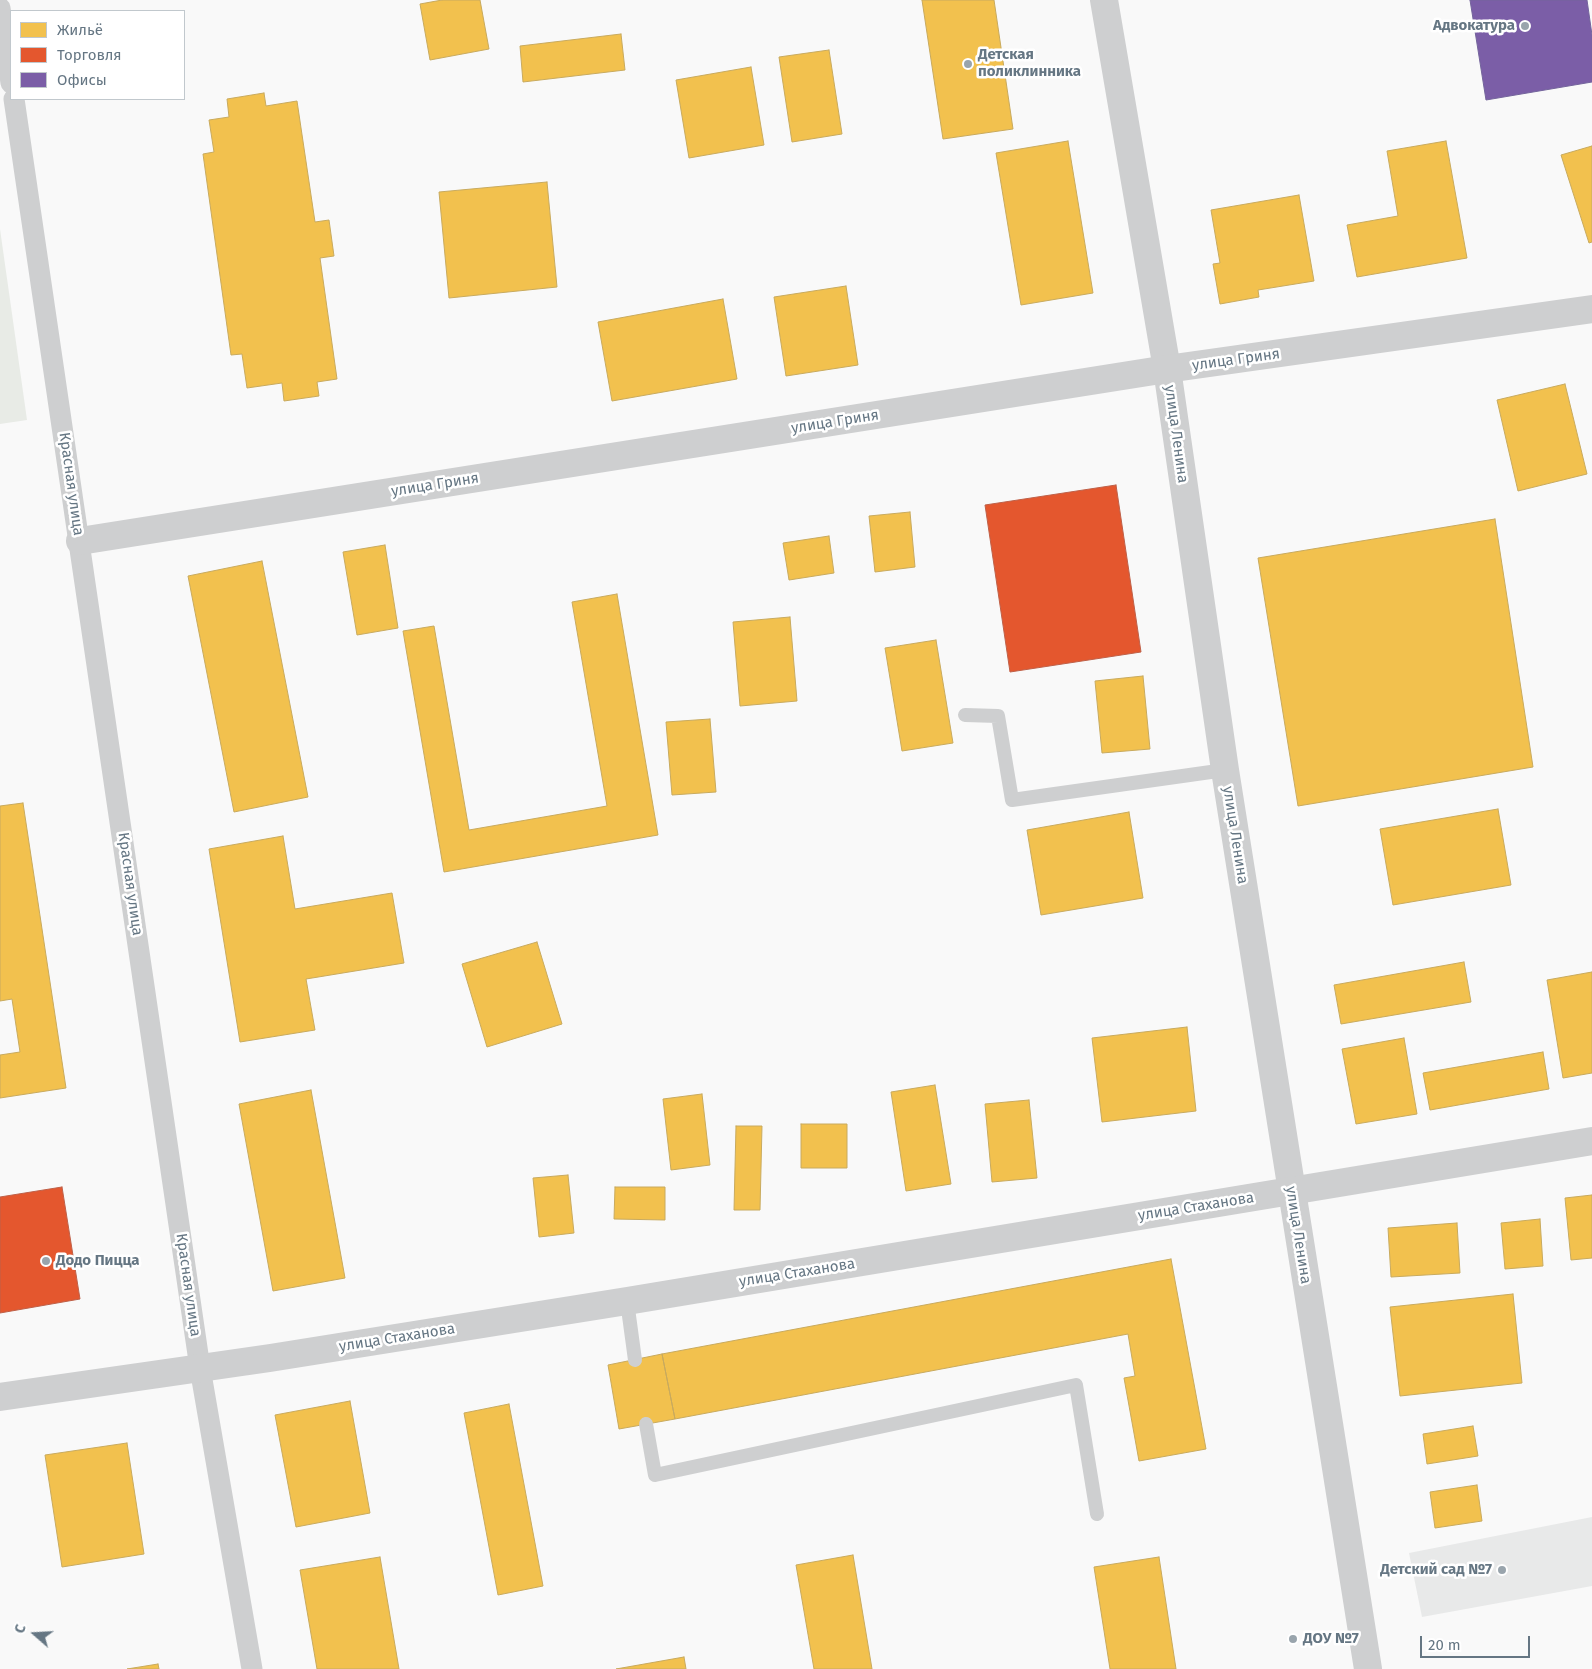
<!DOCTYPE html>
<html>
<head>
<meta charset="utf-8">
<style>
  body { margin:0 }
  #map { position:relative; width:1592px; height:1669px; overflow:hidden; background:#f9f9f9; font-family:"Fira Sans",sans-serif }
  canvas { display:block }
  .legend { position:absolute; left:10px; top:10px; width:175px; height:90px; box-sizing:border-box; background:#fff; border:1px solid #c1c8cd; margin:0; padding:6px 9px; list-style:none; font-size:15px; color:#657683 }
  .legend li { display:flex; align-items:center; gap:10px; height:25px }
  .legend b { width:25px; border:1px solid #c1c8cd }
  .north { position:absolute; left:10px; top:1609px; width:50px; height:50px; -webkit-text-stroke:4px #fff; paint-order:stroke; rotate:289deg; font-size:14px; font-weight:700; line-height:20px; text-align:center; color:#657683 }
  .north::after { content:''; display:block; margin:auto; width:18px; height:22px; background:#657683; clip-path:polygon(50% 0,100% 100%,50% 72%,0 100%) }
  .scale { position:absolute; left:1420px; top:1636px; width:110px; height:22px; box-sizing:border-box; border:2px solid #657683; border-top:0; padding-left:6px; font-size:15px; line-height:18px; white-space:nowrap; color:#657683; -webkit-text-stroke:4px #fff; paint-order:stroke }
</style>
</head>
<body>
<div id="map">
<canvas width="1592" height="1669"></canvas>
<ul class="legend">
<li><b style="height:14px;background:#f2c14e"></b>Жильё</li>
<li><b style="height:14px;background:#e4572e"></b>Торговля</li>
<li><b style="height:14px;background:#7b5ea7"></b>Офисы</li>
</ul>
<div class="north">С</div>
<div class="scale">20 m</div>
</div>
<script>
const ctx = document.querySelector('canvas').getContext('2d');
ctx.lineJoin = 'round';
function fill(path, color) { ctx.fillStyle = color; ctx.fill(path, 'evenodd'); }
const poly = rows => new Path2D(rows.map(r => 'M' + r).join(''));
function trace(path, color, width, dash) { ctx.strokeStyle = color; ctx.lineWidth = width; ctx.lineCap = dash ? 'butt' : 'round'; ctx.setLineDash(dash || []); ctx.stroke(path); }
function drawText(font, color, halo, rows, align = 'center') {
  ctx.font = font + ' "Fira Sans",sans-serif'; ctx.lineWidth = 5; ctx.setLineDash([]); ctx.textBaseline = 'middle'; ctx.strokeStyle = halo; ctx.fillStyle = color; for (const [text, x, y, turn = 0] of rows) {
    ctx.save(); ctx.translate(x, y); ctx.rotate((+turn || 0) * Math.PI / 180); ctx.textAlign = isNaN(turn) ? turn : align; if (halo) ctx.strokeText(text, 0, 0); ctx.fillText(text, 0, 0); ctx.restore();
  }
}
fill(poly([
  [1592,1517,1592,1586,1422,1617,1409,1553]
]), '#e8e9e9');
fill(poly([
  [0,229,27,420,0,424]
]), '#e8ebe6');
const homes = poly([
  [442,0,480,0,489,49,430,60,420,4,442,0],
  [922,0,994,0,1013,129,943,139,922,0],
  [621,34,625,70,523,82,520,46,621,34],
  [829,50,842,134,792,142,779,57,829,50],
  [751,67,764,145,689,158,676,80,751,67],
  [264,93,266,106,297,101,315,222,329,220,334,256,320,258,337,379,317,382,319,396,284,401,282,383,247,388,242,354,231,355,203,154,214,152,209,120,229,117,227,99,264,93],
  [1068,141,1093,293,1021,305,996,153,1068,141],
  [1446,141,1467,258,1357,277,1347,225,1398,216,1387,151,1446,141],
  [1592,146,1592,242,1589,243,1561,155,1592,146],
  [547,182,557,287,449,298,439,192,547,182],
  [1299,195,1314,281,1258,290,1259,297,1220,304,1213,264,1220,263,1211,210,1299,195],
  [846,286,858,365,786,376,774,297,846,286],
  [723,299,737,379,612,401,598,322,723,299],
  [1565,384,1587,474,1518,491,1497,400,1565,384],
  [910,512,915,567,875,572,869,516,910,512],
  [1495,519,1533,767,1298,806,1258,558,1495,519],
  [829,536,834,573,789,580,783,543,829,536],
  [385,545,398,628,357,635,343,552,385,545],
  [262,561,308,797,234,812,188,576,262,561],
  [617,594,658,835,444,872,403,631,434,626,469,830,607,806,572,602,617,594],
  [790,617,797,701,740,706,733,622,790,617],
  [936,640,953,743,902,751,885,648,936,640],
  [1143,676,1150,749,1102,753,1095,681,1143,676],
  [710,719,716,792,672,795,666,722,710,719],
  [23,803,66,1088,0,1098,0,1055,20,1052,12,999,0,1001,0,806,23,803],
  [1498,809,1511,885,1393,905,1380,829,1498,809],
  [1129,812,1143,898,1041,915,1027,830,1129,812],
  [283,836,295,909,392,893,404,963,306,979,315,1030,240,1042,209,849,283,836],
  [537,942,562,1024,487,1047,462,964,537,942],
  [1464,962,1471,1002,1341,1024,1334,985,1464,962],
  [1592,972,1592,1073,1563,1078,1547,980,1592,972],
  [1187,1027,1196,1111,1102,1122,1092,1038,1187,1027],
  [1404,1038,1417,1114,1356,1124,1342,1049,1404,1038],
  [1543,1052,1549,1089,1430,1110,1423,1073,1543,1052],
  [935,1085,951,1184,906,1191,891,1092,935,1085],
  [311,1090,345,1278,273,1291,239,1104,311,1090],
  [702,1094,710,1165,671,1170,663,1099,702,1094],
  [1029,1100,1037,1178,992,1182,985,1104,1029,1100],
  [801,1124,847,1124,847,1168,801,1168,801,1124],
  [736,1126,762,1126,760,1210,734,1210,736,1126],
  [568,1175,574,1233,539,1237,533,1178,568,1175],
  [615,1187,665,1187,665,1220,614,1219,615,1187],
  [1592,1195,1592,1258,1571,1260,1565,1198,1592,1195],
  [1540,1219,1543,1266,1505,1269,1501,1223,1540,1219],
  [1457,1223,1460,1273,1391,1277,1388,1228,1457,1223],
  [1171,1259,1206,1449,1139,1461,1124,1378,1135,1376,1128,1334,675,1419,662,1354,1171,1259],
  [1513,1294,1522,1383,1400,1396,1390,1307,1513,1294],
  [662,1354,675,1419,619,1429,608,1365,662,1354],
  [350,1401,370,1513,296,1527,275,1415,350,1401],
  [509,1404,543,1586,498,1595,464,1413,509,1404],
  [1473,1426,1478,1456,1427,1464,1423,1434,1473,1426],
  [127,1443,144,1554,62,1567,45,1455,127,1443],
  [1477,1485,1482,1521,1435,1528,1430,1492,1477,1485],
  [853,1555,872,1669,814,1669,796,1565,853,1555],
  [380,1557,399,1669,317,1669,300,1570,380,1557],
  [1159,1557,1176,1669,1110,1669,1094,1567,1159,1557],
  [684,1657,686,1669,616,1669,684,1657],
  [158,1664,159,1669,127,1669,158,1664]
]);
fill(homes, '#f2c14e');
trace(homes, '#c8aa5e', 1);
const shops = poly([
  [1116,485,1141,652,1010,672,985,505,1116,485],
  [62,1187,80,1299,0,1313,0,1197,62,1187]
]);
fill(shops, '#e4572e');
trace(shops, '#be6048', 1);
const offices = poly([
  [1470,0,1587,0,1592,35,1592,82,1486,100,1470,0]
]);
fill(offices, '#7b5ea7');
trace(offices, '#74659c', 1);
trace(poly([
  [965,715,998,716,1012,800,1225,770],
  [627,1301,635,1360],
  [646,1424,655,1475,1076,1385,1097,1514]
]), '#cecfd0', 14);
trace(poly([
  [0,8,11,83],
  [14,99,200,1368,252,1669]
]), '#cecfd0', 21);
trace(poly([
  [1104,0,1167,369,1225,770,1368,1669]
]), '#cecfd0', 28);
trace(poly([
  [80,541,1167,369,1592,309],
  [0,1397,270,1358,627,1301,1592,1141]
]), '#cecfd0', 28);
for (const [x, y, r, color] of [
  [1525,26,5,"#99a4ac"],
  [968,64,5,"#99a4ac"],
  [46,1261,5,"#99a4ac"],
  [1502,1570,5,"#99a4ac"],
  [1293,1639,5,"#99a4ac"]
]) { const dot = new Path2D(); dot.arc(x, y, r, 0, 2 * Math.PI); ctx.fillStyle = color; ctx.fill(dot); trace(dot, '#fff', 2); }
drawText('bold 15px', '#657683', '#fff', [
  ["Адвокатура",1515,26,"right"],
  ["Детская",978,55],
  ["поликлинника",978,72],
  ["Додо Пицца",56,1261],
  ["Детский сад №7",1492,1570,"right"],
  ["ДОУ №7",1303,1639]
], 'left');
drawText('15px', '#657683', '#fff', [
  ["улица Гриня",1236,360,-8],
  ["улица Гриня",835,422,-9],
  ["улица Ленина",1176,434,82],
  ["Красная улица",71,484,82],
  ["улица Гриня",435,485,-9],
  ["улица Ленина",1235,835,81],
  ["Красная улица",130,884,82],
  ["улица Стаханова",1196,1207,-9],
  ["улица Ленина",1298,1235,81],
  ["улица Стаханова",797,1273,-9],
  ["Красная улица",188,1285,82],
  ["улица Стаханова",397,1338,-9]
]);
</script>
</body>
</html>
